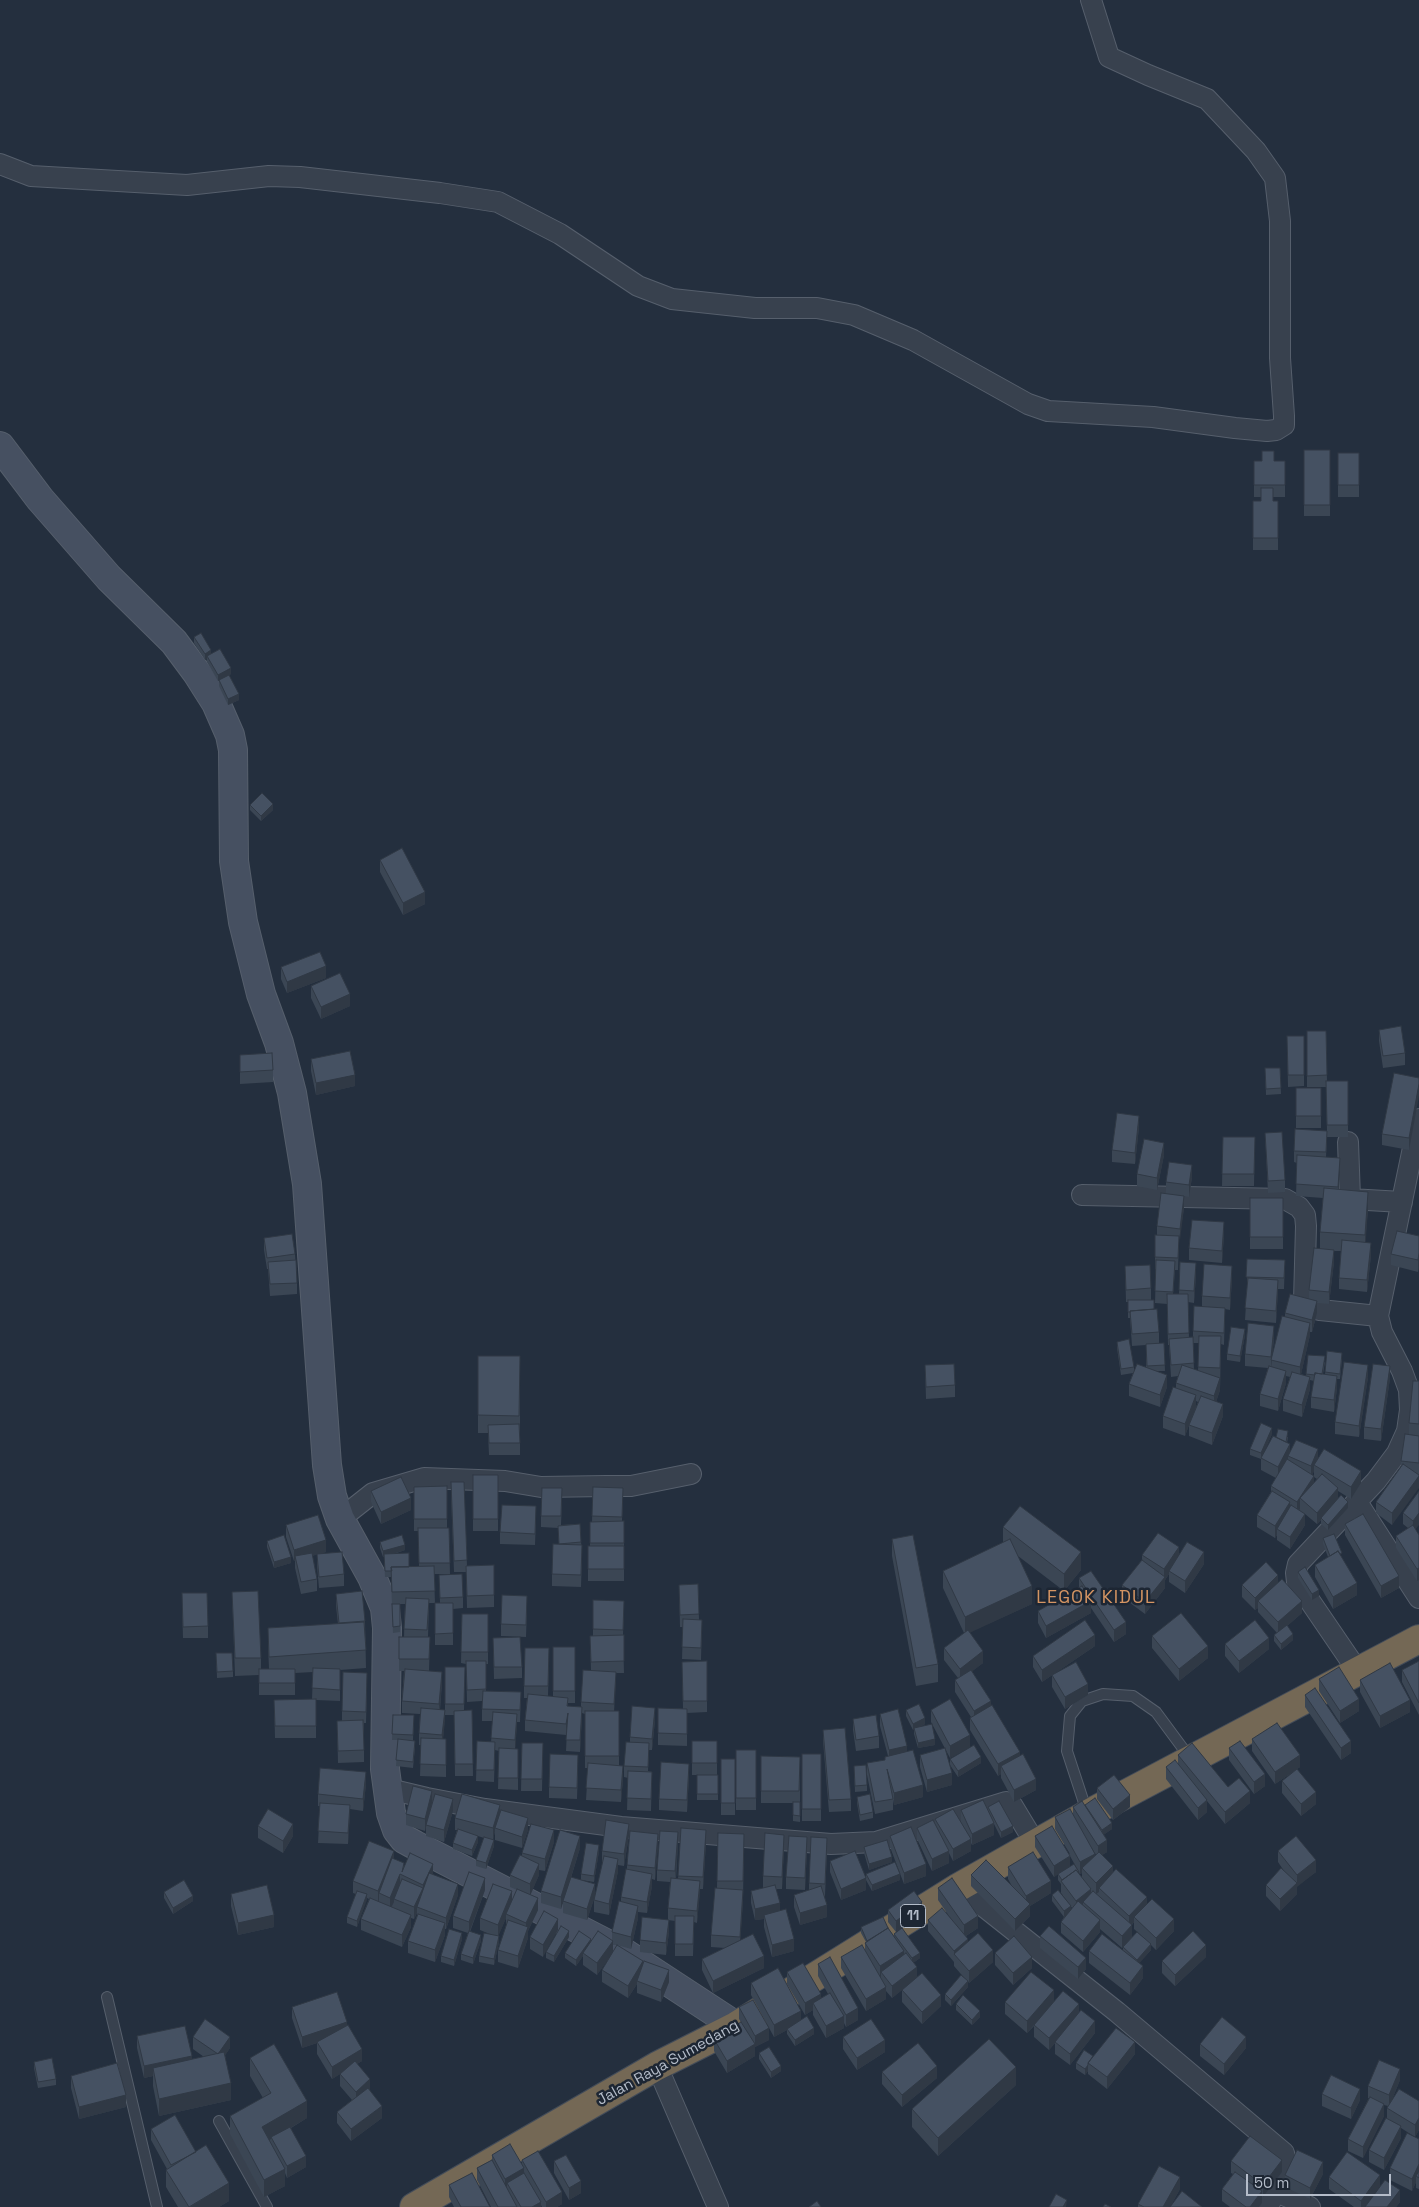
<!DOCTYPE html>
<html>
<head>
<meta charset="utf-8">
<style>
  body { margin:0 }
  #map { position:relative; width:1419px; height:2207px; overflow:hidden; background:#242f3e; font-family:"Space Grotesk",sans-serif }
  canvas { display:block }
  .scale { position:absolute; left:1246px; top:2174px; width:145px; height:22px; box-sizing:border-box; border:2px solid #b4bcc9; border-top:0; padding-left:6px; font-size:15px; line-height:18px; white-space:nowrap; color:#b4bcc9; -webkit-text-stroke:4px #1d2633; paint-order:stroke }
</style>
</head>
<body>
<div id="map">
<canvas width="1419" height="2207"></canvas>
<div class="scale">50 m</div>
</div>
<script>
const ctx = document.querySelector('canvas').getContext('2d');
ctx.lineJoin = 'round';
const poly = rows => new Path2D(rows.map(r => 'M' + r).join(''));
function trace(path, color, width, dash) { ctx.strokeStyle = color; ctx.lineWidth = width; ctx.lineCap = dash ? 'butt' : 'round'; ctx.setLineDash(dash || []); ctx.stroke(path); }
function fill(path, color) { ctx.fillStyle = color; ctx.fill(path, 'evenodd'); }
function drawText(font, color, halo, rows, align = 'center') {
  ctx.font = font + ' "Space Grotesk",sans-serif'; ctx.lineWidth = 5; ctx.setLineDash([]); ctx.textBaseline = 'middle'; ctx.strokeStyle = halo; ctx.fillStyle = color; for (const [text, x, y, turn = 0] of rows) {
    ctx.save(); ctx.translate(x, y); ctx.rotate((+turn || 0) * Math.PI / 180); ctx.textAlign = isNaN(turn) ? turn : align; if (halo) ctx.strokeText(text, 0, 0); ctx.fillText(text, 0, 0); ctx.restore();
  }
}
const lane = poly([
  [1087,1812,1067,1751,1070,1716,1082,1701,1103,1694,1133,1696,1156,1712,1190,1758],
  [107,1997,157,2207],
  [219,2121,267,2207]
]);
const street = poly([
  [0,164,31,176,187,185,269,176,300,177,440,193,498,202,560,234,638,286,672,299,755,308,817,308,854,315,913,340,1028,404,1048,411,1153,417,1235,428,1267,431,1276,430,1284,425,1284,416,1280,358,1280,221,1275,178,1256,151,1207,99,1148,75,1109,57,1091,0],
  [1348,1142,1350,1199,1402,1202],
  [1082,1195,1285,1199,1299,1207,1305,1215,1306,1226,1304,1301,1308,1307,1320,1310,1378,1316],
  [1357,1502,1419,1598],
  [340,1519,373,1493,424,1478,505,1481,541,1487,606,1486,631,1486,691,1474],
  [1359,1673,1297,1582,1296,1573,1298,1564,1376,1481,1397,1453,1407,1431,1410,1410,1409,1390,1402,1371,1382,1332,1378,1316,1419,1119],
  [389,1789,427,1798,485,1809,621,1827,831,1844,876,1842,1006,1802,1012,1805,1035,1843],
  [959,1887,1117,2012,1284,2153,1288,2174,1267,2207],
  [657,2066,718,2207],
  [1277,2192,1310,2207]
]);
const secondary = poly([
  [0,446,40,499,109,578,174,642,197,673,216,703,230,735,233,750,234,861,243,922,261,994,279,1043,292,1093,307,1184,327,1465,332,1496,340,1519,372,1577,385,1608,387,1628,385,1769,391,1813,397,1830,404,1839,415,1845,623,1952,736,2026]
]);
const highway = poly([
  [414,2207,657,2066,736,2026,959,1887,1088,1814,1419,1639]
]);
trace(lane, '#565f6c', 12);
trace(street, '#565f6c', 22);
trace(secondary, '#565f6c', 30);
trace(highway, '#434c59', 30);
trace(lane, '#38414e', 10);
trace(street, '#38414e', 20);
trace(secondary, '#465061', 28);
trace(highway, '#746855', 28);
fill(poly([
  [1304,450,1330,450,1330,516,1304,516],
  [1338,453,1359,453,1359,497,1338,497],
  [1254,461,1285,461,1285,497,1273,497,1273,501,1278,501,1278,550,1253,550,1253,501,1261,501,1261,497,1254,497],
  [194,637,231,674,229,675,239,700,228,705,219,686,219,681,218,681,207,662,207,659,205,660,194,643],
  [250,805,273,810,261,821,250,810],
  [380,860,425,904,403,915,380,872],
  [281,967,326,978,287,993,281,979],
  [311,986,350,1006,321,1019,311,998],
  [1379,1030,1405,1053,1405,1065,1383,1068,1379,1041],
  [1307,1031,1326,1031,1327,1081,1348,1081,1348,1137,1327,1137,1326,1157,1340,1170,1339,1189,1368,1209,1365,1243,1371,1255,1367,1292,1339,1289,1339,1278,1341,1251,1334,1251,1334,1262,1329,1304,1317,1303,1317,1313,1312,1332,1310,1332,1310,1335,1301,1374,1306,1376,1306,1374,1325,1362,1323,1374,1325,1374,1327,1351,1342,1359,1340,1379,1337,1379,1337,1388,1334,1412,1311,1408,1311,1397,1314,1381,1310,1380,1310,1389,1302,1417,1283,1411,1283,1399,1290,1377,1286,1376,1286,1383,1278,1411,1260,1406,1260,1394,1268,1368,1245,1366,1245,1354,1274,1338,1272,1359,1285,1317,1285,1313,1309,1299,1309,1290,1320,1248,1320,1232,1323,1198,1296,1196,1297,1163,1294,1162,1294,1151,1327,1131,1326,1087,1307,1087],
  [1287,1036,1304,1036,1304,1086,1288,1087],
  [240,1055,273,1070,273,1082,240,1084],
  [311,1059,355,1086,316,1095,311,1071],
  [1265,1068,1280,1068,1281,1094,1266,1095],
  [1419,1078,1409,1150,1382,1145,1382,1134],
  [1296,1088,1321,1088,1321,1128,1296,1128],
  [1139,1127,1135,1164,1112,1162,1112,1150],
  [1265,1133,1285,1180,1285,1192,1268,1193],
  [1223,1137,1255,1137,1254,1186,1222,1186],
  [1164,1155,1157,1190,1137,1186,1137,1174],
  [1192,1177,1189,1197,1184,1196,1184,1208,1179,1240,1178,1270,1175,1270,1173,1294,1179,1294,1180,1262,1196,1275,1194,1303,1188,1302,1189,1338,1193,1338,1193,1331,1202,1307,1202,1296,1232,1278,1230,1310,1225,1309,1224,1345,1221,1344,1220,1390,1216,1402,1223,1416,1212,1445,1189,1436,1189,1425,1185,1436,1163,1428,1163,1416,1176,1388,1176,1383,1178,1376,1171,1377,1169,1345,1168,1345,1167,1304,1155,1303,1156,1269,1155,1269,1155,1235,1157,1235,1157,1226,1166,1193,1166,1182],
  [1193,1343,1199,1343,1198,1371,1194,1370],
  [1196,1401,1198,1402,1190,1422,1196,1407],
  [1250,1198,1283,1198,1283,1249,1250,1249],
  [1224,1234,1222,1263,1189,1260,1189,1248],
  [1419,1236,1419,1265,1418,1272,1391,1265,1391,1254],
  [264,1238,295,1254,297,1283,297,1294,270,1296,268,1269,267,1269,264,1250],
  [1247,1259,1285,1260,1284,1289,1278,1289,1276,1323,1245,1320,1247,1288],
  [1125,1266,1151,1288,1151,1300,1159,1332,1159,1343,1164,1343,1165,1371,1156,1371,1167,1387,1160,1407,1129,1396,1129,1384,1133,1373,1121,1375,1117,1348,1117,1342,1134,1367,1134,1372,1146,1367,1146,1345,1132,1346,1130,1318,1128,1318,1128,1302,1126,1302],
  [1245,1335,1240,1362,1227,1360,1227,1354],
  [478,1356,520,1356,520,1455,489,1455,488,1433,478,1433],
  [925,1365,955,1385,955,1397,926,1399],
  [1368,1377,1359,1437,1335,1434,1335,1422],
  [1390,1378,1381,1441,1364,1439,1364,1427],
  [1419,1381,1419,1475,1392,1525,1376,1513,1376,1502,1401,1466,1401,1461,1409,1435,1409,1423],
  [1272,1434,1261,1459,1250,1455,1250,1449],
  [1276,1437,1288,1437,1287,1443,1290,1453,1318,1458,1361,1483,1351,1499,1338,1491,1338,1498,1348,1508,1328,1530,1321,1524,1321,1520,1317,1524,1305,1514,1305,1525,1290,1549,1277,1540,1277,1535,1275,1538,1257,1527,1257,1515,1271,1492,1271,1486,1276,1478,1261,1470,1261,1458],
  [1314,1471,1314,1477,1317,1479,1314,1483,1312,1475],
  [473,1475,498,1475,498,1531,473,1531],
  [464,1482,467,1566,494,1565,494,1607,467,1608,466,1572,454,1572,451,1494],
  [447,1486,447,1528,449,1528,450,1574,434,1574,435,1603,429,1603,428,1637,430,1637,429,1671,442,1683,440,1710,445,1710,445,1667,465,1667,464,1710,472,1710,473,1776,455,1776,454,1715,445,1715,443,1739,446,1750,446,1777,420,1776,421,1745,419,1745,419,1733,420,1714,402,1713,402,1701,404,1671,399,1671,399,1637,404,1637,405,1604,400,1604,400,1632,393,1633,391,1577,385,1577,384,1557,383,1557,380,1548,380,1542,405,1550,394,1554,409,1567,419,1566,418,1531,414,1531,414,1487],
  [593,1487,623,1488,622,1521,624,1543,624,1581,588,1581,588,1546,590,1546,590,1522,592,1522],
  [371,1491,411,1510,381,1524,371,1502],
  [1419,1491,1416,1530,1419,1535,1417,1581,1396,1548,1396,1536,1408,1528,1403,1524,1403,1513],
  [562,1500,561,1525,580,1524,582,1557,581,1587,552,1586,552,1574,559,1544,558,1528,541,1527,541,1516],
  [536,1518,535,1545,500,1544,500,1532],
  [1345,1524,1399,1588,1381,1598,1345,1535],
  [286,1525,326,1552,318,1554,344,1574,344,1586,319,1588,317,1566,317,1554,312,1556,317,1579,317,1591,301,1594,295,1568,295,1561,294,1561,286,1537],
  [1003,1527,1081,1570,1064,1591,1018,1556,1032,1604,970,1632,983,1663,972,1671,1020,1756,1036,1790,1014,1802,1001,1778,1001,1774,998,1776,970,1730,970,1718,971,1717,955,1692,955,1680,958,1678,944,1660,944,1648,964,1633,943,1588,943,1571,1003,1543],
  [1323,1538,1342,1558,1357,1595,1333,1609,1315,1577,1315,1565,1328,1557,1323,1544],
  [892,1539,938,1664,938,1682,916,1686,892,1556],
  [267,1541,291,1563,274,1568,267,1547],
  [1142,1555,1179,1555,1204,1564,1185,1593,1169,1582,1169,1574,1165,1580,1165,1588,1145,1614,1122,1597,1122,1585,1142,1560],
  [1298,1572,1319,1596,1312,1600,1298,1578],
  [439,1575,463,1597,463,1608,453,1609,453,1645,435,1645,435,1603,440,1603],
  [1079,1578,1126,1634,1114,1642,1091,1608,1091,1613,1046,1638,1038,1623,1038,1611,1079,1588],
  [1278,1582,1302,1613,1287,1626,1293,1640,1281,1650,1274,1641,1274,1635,1277,1633,1258,1612,1258,1608,1255,1610,1242,1597,1242,1585],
  [698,1584,699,1620,702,1620,701,1660,682,1659,683,1627,680,1627,679,1585],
  [232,1592,261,1658,261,1669,269,1669,268,1646,268,1628,338,1624,336,1606,336,1594,365,1621,366,1668,340,1670,340,1701,316,1700,316,1738,275,1738,274,1700,312,1699,313,1672,295,1673,295,1695,259,1695,259,1675,235,1676],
  [593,1600,624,1601,623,1635,624,1673,616,1673,614,1711,619,1711,619,1766,623,1778,621,1802,586,1800,588,1768,585,1768,585,1714,582,1713,580,1752,566,1751,567,1729,566,1735,525,1731,525,1720,527,1698,524,1698,524,1686,549,1660,548,1696,553,1696,553,1647,575,1647,575,1703,568,1703,568,1706,581,1707,581,1702,591,1671,590,1636,593,1636],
  [182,1605,208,1626,208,1638,183,1638],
  [527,1608,526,1637,501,1636,501,1624],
  [462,1614,488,1614,488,1664,486,1664,486,1691,521,1692,520,1722,517,1722,515,1749,518,1749,518,1790,498,1789,499,1751,495,1750,494,1782,476,1781,477,1741,491,1742,493,1721,482,1721,482,1701,467,1702,466,1664,461,1663],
  [1152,1636,1208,1658,1179,1681,1152,1648],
  [493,1638,522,1667,522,1678,494,1679],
  [1225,1644,1269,1649,1239,1673,1225,1656],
  [1095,1646,1042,1682,1033,1667,1033,1656],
  [216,1653,233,1671,233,1677,217,1678],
  [707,1661,707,1712,687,1713,687,1746,658,1745,658,1708,683,1709,682,1662],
  [1419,1661,1419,1715,1402,1682,1402,1670],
  [1052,1675,1088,1695,1065,1709,1052,1687],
  [1319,1679,1359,1711,1340,1723,1319,1691],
  [1360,1680,1410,1712,1380,1728,1360,1692],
  [367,1684,366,1723,364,1723,364,1762,338,1763,337,1721,342,1721,342,1711],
  [1305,1695,1351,1753,1341,1760,1305,1707],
  [906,1710,925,1724,920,1727,935,1745,918,1748,914,1734,914,1729,913,1730,906,1716],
  [931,1710,970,1747,950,1758,931,1722],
  [880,1714,907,1751,923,1797,894,1805,893,1799,893,1810,875,1814,867,1775,867,1763,885,1760,885,1757,888,1756,880,1726],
  [393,1715,414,1715,413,1740,415,1747,413,1768,396,1766,398,1740,392,1740],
  [853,1719,879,1736,879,1748,856,1751,853,1730],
  [655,1720,652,1750,649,1750,648,1771,652,1772,651,1811,627,1810,628,1778,624,1777,624,1766,630,1742,630,1737],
  [823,1730,851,1799,851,1811,829,1812,823,1741],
  [1252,1739,1300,1767,1297,1769,1316,1804,1301,1816,1282,1793,1282,1781,1293,1772,1275,1784,1252,1751],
  [692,1741,717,1741,717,1775,718,1775,718,1800,697,1800,697,1775,692,1775],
  [522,1743,543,1743,542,1791,521,1791],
  [1229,1748,1265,1786,1254,1794,1229,1760],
  [736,1750,756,1750,756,1810,736,1810],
  [802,1754,821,1754,821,1821,802,1821],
  [920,1755,952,1785,927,1792,920,1767],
  [1178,1755,1228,1787,1250,1803,1225,1824,1207,1801,1207,1812,1198,1820,1166,1779,1166,1767,1178,1763],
  [761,1756,800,1757,800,1822,793,1821,793,1803,761,1803],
  [721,1759,735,1759,735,1815,721,1815],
  [950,1759,981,1763,958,1777,950,1765],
  [854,1766,867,1785,867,1791,855,1792],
  [578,1767,577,1799,549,1798,549,1787],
  [689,1776,687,1812,659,1810,659,1799],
  [366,1784,363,1811,350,1809,348,1844,318,1843,320,1806,318,1806,318,1794],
  [1097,1788,1130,1807,1113,1820,1097,1799],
  [857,1797,873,1812,873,1818,860,1821,857,1803],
  [432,1803,453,1811,444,1842,426,1836,426,1826,425,1831,406,1825,406,1814],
  [1085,1805,1112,1829,1103,1835,1107,1852,1102,1855,1113,1873,1174,1931,1156,1950,1151,1945,1151,1950,1139,1963,1143,1978,1130,1995,1089,1963,1089,1951,1123,1950,1123,1947,1122,1948,1100,1929,1100,1932,1083,1952,1061,1933,1061,1922,1064,1917,1052,1901,1052,1895,1071,1910,1072,1908,1061,1893,1061,1884,1058,1880,1058,1874,1054,1877,1035,1847,1035,1836,1070,1854,1055,1829,1055,1817,1073,1815,1073,1807],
  [1090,1845,1096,1855,1095,1856],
  [1070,1856,1080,1874,1082,1873,1082,1878,1079,1873,1070,1866],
  [1134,1922,1134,1929,1145,1939,1132,1937,1132,1925],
  [988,1807,1013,1832,1001,1838,994,1824,994,1835,972,1845,971,1843,971,1851,953,1861,949,1853,949,1863,932,1871,917,1839,917,1828,935,1824,935,1819,961,1822,961,1810,988,1810],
  [500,1814,528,1830,522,1848,495,1840,495,1831,493,1840,494,1846,486,1869,476,1866,476,1860,484,1838,478,1836,478,1842,472,1856,453,1849,453,1843,457,1830,455,1830,455,1818],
  [258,1826,293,1836,283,1853,258,1838],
  [681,1828,706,1842,703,1889,700,1889,697,1923,694,1922,693,1956,675,1956,675,1921,668,1920,668,1908,670,1882,657,1881,657,1870,678,1844,676,1879,678,1879],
  [718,1833,744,1834,743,1901,740,1940,764,1968,713,1993,702,1970,702,1959,725,1948,711,1947,711,1935,717,1888],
  [629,1835,624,1866,618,1865,618,1871,609,1915,594,1912,594,1900,603,1863,602,1862,602,1851],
  [890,1836,926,1876,904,1884,890,1847],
  [554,1842,545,1871,539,1870,539,1875,530,1895,538,1910,528,1931,528,1938,518,1968,498,1962,498,1950,506,1926,506,1918,498,1936,499,1942,494,1965,479,1962,479,1956,492,1935,480,1930,480,1918,512,1901,517,1890,510,1887,510,1875,522,1856,522,1853],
  [658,1845,655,1880,652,1879,652,1886,647,1913,638,1912,638,1918,631,1949,617,1945,669,1982,661,2002,637,1993,637,1984,628,1998,602,1982,602,1970,610,1956,597,1975,583,1965,583,1956,576,1966,565,1958,565,1953,591,1941,612,1940,612,1932,621,1902,621,1897,627,1869,627,1865],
  [613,1945,617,1945,613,1952],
  [784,1846,782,1889,776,1889,780,1911,794,1951,772,1957,764,1927,764,1919,755,1920,751,1903,751,1891,763,1888,763,1876],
  [864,1847,892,1862,869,1870,864,1853],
  [580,1848,570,1881,595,1896,587,1920,563,1913,563,1903,561,1909,541,1903,541,1891],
  [807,1849,805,1890,786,1889,786,1877],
  [827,1850,825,1896,824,1896,827,1917,800,1925,794,1907,794,1895,809,1890,809,1883],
  [599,1851,594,1882,581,1880,581,1874],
  [1278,1851,1316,1872,1297,1886,1297,1894,1280,1911,1266,1896,1266,1885,1284,1871,1278,1862],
  [394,1859,404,1866,433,1875,458,1895,446,1929,445,1929,445,1935,435,1962,408,1953,408,1941,417,1916,417,1913,414,1919,411,1918,411,1927,402,1947,361,1930,361,1919,369,1899,367,1898,357,1927,347,1923,347,1917,356,1894,353,1893,353,1881],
  [830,1861,866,1890,841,1900,830,1872],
  [1008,1867,1051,1893,1030,1906,1030,1916,1015,1931,971,1886,971,1875,1013,1888,1008,1879],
  [866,1874,900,1880,872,1891,866,1880],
  [938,1888,978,1928,966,1936,968,1943,993,1962,969,1983,968,1981,968,1987,951,2006,945,2000,945,1994,966,1980,954,1966,954,1962,928,1931,928,1920,951,1919,938,1900],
  [485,1890,470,1932,481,1941,473,1964,461,1960,461,1954,468,1933,453,1928,453,1916],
  [164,1892,193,1901,173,1914,164,1898],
  [231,1894,274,1927,238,1935,231,1906],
  [888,1910,922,1913,902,1928,920,1958,913,1963,917,1977,941,2006,922,2024,902,2002,902,1990,903,1989,892,1998,886,1991,886,1999,866,2011,841,1968,841,1957,865,1950,865,1943,866,1942,861,1933,861,1927,888,1928,894,1936,894,1934,896,1932,888,1922],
  [544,1911,543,1957,530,1949,530,1937],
  [669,1932,666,1955,640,1952,640,1940],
  [1040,1936,1086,1969,1078,1979,1040,1948],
  [569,1937,554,1962,546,1958,546,1952],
  [462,1939,454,1966,441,1962,441,1956],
  [995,1953,1032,1968,1013,1985,995,1965],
  [1206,1957,1175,1986,1162,1973,1162,1961],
  [818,1964,858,2020,846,2027,844,2023,844,2028,826,2038,813,2015,813,2010,805,2015,787,1984,787,1972,821,1998,828,1994,818,1976],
  [751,1983,801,2020,814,2034,795,2046,787,2034,787,2030,774,2037,751,1995],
  [1005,2002,1054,2002,1079,2013,1095,2033,1070,2065,1055,2054,1055,2043,1049,2050,1034,2037,1034,2026,1027,2033,1005,2014],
  [956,2004,980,2017,972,2025,956,2010],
  [292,2007,347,2026,362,2061,357,2064,382,2118,351,2141,337,2123,337,2112,352,2100,340,2086,340,2074,332,2079,317,2054,317,2043,302,2048,292,2018],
  [739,2007,769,2040,755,2047,755,2046,755,2056,727,2073,714,2051,714,2039,742,2024,739,2019],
  [137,2036,192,2059,204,2057,193,2049,193,2037,230,2048,225,2055,231,2100,159,2116,153,2086,153,2076,144,2078,137,2048],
  [843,2037,885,2052,857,2070,843,2049],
  [1200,2044,1246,2048,1224,2075,1200,2056],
  [759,2053,781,2071,771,2078,759,2059],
  [1135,2054,1107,2089,1088,2074,1088,2071,1085,2075,1076,2069,1076,2063,1093,2056],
  [250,2058,307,2118,291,2128,306,2167,287,2178,285,2173,285,2186,264,2197,230,2134,230,2116,263,2098,250,2076],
  [34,2062,56,2079,56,2085,38,2088,34,2068],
  [882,2072,937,2078,902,2107,882,2084],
  [71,2076,126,2107,79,2119,71,2088],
  [1400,2080,1391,2102,1419,2101,1419,2130,1415,2137,1401,2128,1401,2138,1384,2170,1369,2162,1369,2150,1387,2119,1387,2108,1388,2106,1384,2105,1384,2116,1363,2158,1348,2151,1348,2139,1369,2098,1368,2098,1368,2086],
  [1016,2085,938,2156,912,2127,912,2109],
  [1322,2094,1360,2100,1351,2119,1322,2106],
  [151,2129,196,2152,229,2201,219,2207,178,2207,166,2187,166,2170,167,2169,151,2140],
  [1419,2139,1419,2189,1416,2188,1416,2182,1412,2191,1390,2180,1390,2168],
  [492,2155,522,2164,522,2160,562,2204,557,2207,542,2207,541,2205,541,2207,491,2207,477,2180,477,2168,492,2160],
  [554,2161,581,2193,569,2200,554,2173],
  [1231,2161,1282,2172,1263,2197,1262,2196,1262,2203,1259,2207,1230,2207,1222,2201,1222,2189,1233,2174,1231,2173],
  [1323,2174,1310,2199,1285,2187,1285,2175],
  [1329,2177,1400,2202,1396,2207,1354,2207,1329,2189],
  [449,2185,490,2207,454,2207,449,2197],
  [1180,2189,1170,2207,1138,2207,1138,2204]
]), '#3b4654');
fill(poly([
  [211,650,211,656,207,656,207,659,205,660,205,654],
  [231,668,231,674,218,681,218,675],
  [239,694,239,700,228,705,228,699],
  [273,804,273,810,261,821,261,816],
  [425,892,425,904,403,915,403,903],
  [326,966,326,978,287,993,287,982],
  [350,994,350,1006,321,1019,321,1007],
  [355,1075,355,1086,316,1095,316,1083],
  [1419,1084,1419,1096,1409,1150,1409,1138],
  [1139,1116,1139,1127,1135,1164,1135,1153],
  [1164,1143,1164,1155,1157,1190,1157,1178],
  [1340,1158,1340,1170,1338,1199,1338,1187],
  [1192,1165,1192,1177,1189,1197,1189,1185],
  [1368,1192,1368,1209,1365,1253,1365,1235],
  [1184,1196,1184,1208,1180,1240,1180,1229],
  [1224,1222,1224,1234,1222,1263,1222,1251],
  [1371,1243,1371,1255,1367,1292,1367,1280],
  [1334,1250,1334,1262,1329,1304,1329,1292],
  [1419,1253,1419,1265,1418,1272,1418,1260],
  [1196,1263,1196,1275,1194,1303,1194,1291],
  [1232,1266,1232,1278,1230,1310,1230,1298],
  [1278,1280,1278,1292,1276,1323,1276,1311],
  [1317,1301,1317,1313,1312,1332,1312,1320],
  [1310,1323,1310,1335,1300,1379,1300,1367],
  [1274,1326,1274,1338,1271,1369,1271,1357],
  [1245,1329,1245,1335,1240,1362,1240,1356],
  [1221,1336,1220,1390,1214,1408,1214,1396,1220,1378],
  [1368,1365,1368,1377,1359,1437,1359,1426],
  [1390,1366,1390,1378,1381,1441,1381,1429],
  [1286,1371,1286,1383,1278,1411,1278,1399],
  [1167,1375,1167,1387,1160,1407,1160,1395],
  [1337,1376,1337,1388,1334,1412,1334,1400],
  [1310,1377,1310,1389,1302,1417,1302,1405],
  [1196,1395,1196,1407,1185,1436,1185,1424],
  [1223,1404,1223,1416,1212,1445,1212,1433],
  [1272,1428,1272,1434,1261,1459,1261,1453],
  [1290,1444,1290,1456,1288,1456,1288,1459,1278,1479,1278,1467],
  [1318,1449,1318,1461,1314,1465,1314,1471,1311,1478,1311,1466],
  [1361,1471,1361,1483,1351,1499,1351,1487],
  [1314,1476,1314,1487,1300,1498,1300,1509,1297,1513,1297,1502],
  [1419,1476,1419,1488,1392,1525,1392,1513],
  [1338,1488,1338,1500,1321,1518,1321,1520,1317,1524,1317,1513],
  [411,1498,411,1510,381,1524,381,1512],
  [1290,1502,1290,1514,1277,1529,1277,1535,1275,1538,1275,1526],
  [1348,1502,1348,1508,1328,1530,1328,1525],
  [1419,1513,1419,1525,1413,1532,1413,1521],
  [1305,1514,1305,1525,1290,1549,1290,1537],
  [326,1540,326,1552,296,1561,295,1556,295,1561,294,1561,294,1550],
  [405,1545,405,1550,383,1557,383,1551],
  [1179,1547,1179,1559,1169,1571,1169,1574,1165,1580,1165,1588,1145,1614,1145,1602,1164,1578,1164,1569],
  [1081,1552,1081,1570,1064,1591,1064,1574],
  [1204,1552,1204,1564,1185,1593,1185,1581],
  [291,1557,291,1563,274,1568,274,1562],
  [1419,1568,1419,1580,1417,1581,1417,1569],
  [1278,1575,1278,1587,1258,1601,1258,1608,1255,1610,1255,1598],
  [1399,1576,1399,1588,1381,1598,1381,1586],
  [1357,1583,1357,1595,1333,1609,1333,1597],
  [1032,1586,1032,1604,965,1635,965,1617],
  [1319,1590,1319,1596,1312,1600,1312,1594],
  [1091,1601,1091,1613,1046,1638,1046,1626],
  [1302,1601,1302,1613,1278,1634,1278,1622],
  [1126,1622,1126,1634,1114,1642,1114,1630],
  [1293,1634,1293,1640,1281,1650,1281,1644],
  [1095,1635,1095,1646,1042,1682,1042,1670],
  [1269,1638,1269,1649,1239,1673,1239,1661],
  [1208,1646,1208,1658,1179,1681,1179,1669],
  [983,1651,983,1663,960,1681,960,1669],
  [442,1672,442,1683,439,1715,439,1704],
  [616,1672,616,1684,614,1716,614,1704],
  [1088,1684,1088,1695,1065,1709,1065,1697],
  [568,1698,568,1725,566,1735,566,1724],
  [1359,1699,1359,1711,1340,1723,1340,1711],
  [1410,1700,1410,1712,1380,1728,1380,1716],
  [991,1701,991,1713,974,1723,974,1711],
  [582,1707,582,1719,580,1752,580,1740],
  [655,1708,655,1720,652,1750,652,1739],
  [445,1710,445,1722,442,1747,442,1735],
  [517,1714,517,1726,515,1752,515,1740],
  [925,1718,925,1724,913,1730,913,1724],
  [970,1735,970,1747,950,1758,950,1746],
  [935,1739,935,1745,918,1748,918,1743],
  [1351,1741,1351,1753,1341,1760,1341,1748],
  [907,1746,907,1758,889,1762,889,1750],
  [1020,1752,1020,1763,1001,1766,1001,1774,998,1776,998,1764],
  [1300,1755,1300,1767,1275,1784,1275,1772],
  [981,1757,981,1763,958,1777,958,1771],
  [689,1764,689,1776,687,1812,687,1800],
  [623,1766,623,1778,621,1802,621,1790],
  [366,1772,366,1784,363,1811,363,1799],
  [952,1773,952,1785,927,1792,927,1780],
  [1265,1774,1265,1786,1254,1794,1254,1782],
  [1036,1779,1036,1790,1014,1802,1014,1790],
  [923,1785,923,1797,894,1805,894,1793],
  [432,1791,432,1803,425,1831,425,1819],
  [1250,1791,1250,1803,1225,1824,1225,1812],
  [1316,1792,1316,1804,1301,1816,1301,1804],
  [1130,1795,1130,1807,1113,1820,1113,1809],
  [453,1799,453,1811,444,1842,444,1830],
  [1207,1800,1207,1812,1198,1820,1198,1808],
  [350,1805,350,1816,348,1844,348,1833],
  [500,1805,500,1817,495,1828,495,1831,493,1840,493,1828],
  [528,1818,528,1830,522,1848,522,1837],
  [994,1823,994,1835,972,1845,972,1834],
  [1112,1823,1112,1829,1102,1836,1102,1830],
  [293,1824,293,1836,283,1853,283,1841],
  [629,1824,629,1835,624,1866,624,1854],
  [1013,1826,1013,1832,1001,1838,1001,1832],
  [554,1830,554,1842,545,1871,545,1859],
  [706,1830,706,1842,703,1889,703,1877],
  [678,1832,678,1844,675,1882,675,1871],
  [658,1834,658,1845,655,1880,655,1868],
  [784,1835,784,1846,782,1889,782,1877],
  [478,1836,478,1842,472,1856,472,1850],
  [580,1836,580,1848,561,1909,561,1897],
  [807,1837,807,1849,805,1890,805,1878],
  [971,1839,971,1851,953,1861,953,1849],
  [494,1840,494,1846,486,1869,486,1863],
  [1107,1840,1107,1852,1098,1858,1098,1846],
  [599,1845,599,1851,594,1882,594,1876],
  [394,1851,394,1862,379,1893,379,1900,378,1903,378,1891],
  [949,1851,949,1863,932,1871,932,1859],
  [1095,1854,1095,1866,1082,1868,1082,1873,1080,1874,1080,1862],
  [1070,1856,1070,1867,1054,1877,1054,1866],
  [892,1857,892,1862,869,1870,869,1864],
  [618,1859,618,1871,609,1915,609,1904],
  [1316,1860,1316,1872,1297,1887,1297,1875],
  [433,1864,433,1875,417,1907,417,1913,414,1919,414,1907,423,1888,423,1885],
  [539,1864,539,1875,530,1896,530,1884],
  [926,1864,926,1876,904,1884,904,1873],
  [1113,1866,1113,1878,1099,1888,1099,1892,1096,1894,1096,1883],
  [400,1874,400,1886,394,1899,394,1902,390,1910,390,1898],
  [652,1874,652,1886,647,1913,647,1902],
  [900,1874,900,1880,872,1891,872,1885],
  [485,1878,485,1890,469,1933,469,1922],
  [866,1878,866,1890,841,1900,841,1889],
  [700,1881,700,1893,697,1923,697,1911],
  [1051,1881,1051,1893,1030,1906,1030,1916,1015,1931,1015,1919,1026,1908,1026,1896],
  [1297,1883,1297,1894,1280,1911,1280,1899],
  [458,1884,458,1895,446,1929,446,1918],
  [595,1884,595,1896,587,1920,587,1909],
  [1091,1889,1091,1901,1083,1902,1083,1908,1076,1913,1076,1901],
  [743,1890,743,1901,740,1949,740,1937],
  [512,1891,512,1903,506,1914,506,1918,498,1937,498,1925],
  [367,1894,367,1900,357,1927,357,1921],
  [193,1896,193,1901,173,1914,173,1908],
  [1147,1897,1147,1909,1134,1917,1134,1922,1129,1928,1129,1916],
  [538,1898,538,1910,528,1931,528,1938,518,1968,518,1956,526,1931,526,1923],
  [922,1902,922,1913,896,1933,896,1921],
  [780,1903,780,1915,764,1915,764,1919,755,1920,755,1909],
  [827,1905,827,1917,800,1925,800,1913],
  [638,1906,638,1918,631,1949,631,1937],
  [1071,1906,1071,1912,1064,1917,1064,1911],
  [274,1915,274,1927,238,1935,238,1923],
  [411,1915,411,1927,402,1947,402,1935],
  [978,1916,978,1928,964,1937,964,1925],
  [558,1919,558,1930,543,1957,543,1945],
  [1174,1919,1174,1931,1156,1950,1156,1938],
  [669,1920,669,1932,666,1955,666,1943],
  [1100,1920,1100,1932,1083,1952,1083,1941],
  [445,1923,445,1935,435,1962,435,1950],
  [1132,1925,1132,1937,1122,1948,1122,1936],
  [569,1931,569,1937,554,1962,554,1956],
  [462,1933,462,1939,454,1966,454,1960],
  [481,1935,481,1941,473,1964,473,1958],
  [499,1936,499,1942,494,1965,494,1959],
  [591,1939,591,1945,583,1953,583,1956,576,1966,576,1960],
  [794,1939,794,1951,772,1957,772,1945],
  [968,1939,968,1951,954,1954,954,1962,954,1951],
  [613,1941,613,1953,597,1975,597,1963],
  [1151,1944,1151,1950,1137,1966,1137,1960],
  [1206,1945,1206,1957,1175,1986,1175,1975],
  [993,1950,993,1962,969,1983,969,1971],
  [904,1951,904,1962,881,1972,881,1977,880,1978,880,1966],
  [920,1953,920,1958,912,1964,912,1958],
  [764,1956,764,1968,713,1993,713,1981],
  [1032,1957,1032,1968,1013,1985,1013,1973],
  [1086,1958,1086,1969,1078,1979,1078,1967],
  [643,1961,643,1973,637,1981,637,1984,628,1998,628,1986],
  [1143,1966,1143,1978,1130,1995,1130,1983],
  [917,1967,917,1979,892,1998,892,1986],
  [669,1970,669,1982,661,2002,661,1990],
  [968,1981,968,1987,951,2006,951,2000],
  [886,1987,886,1999,866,2011,866,1999],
  [1054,1990,1054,2002,1027,2033,1027,2021],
  [821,1994,821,2005,813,2003,813,2010,805,2015,805,2003],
  [941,1995,941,2006,922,2024,922,2012],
  [1079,2004,1079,2016,1049,2050,1049,2038],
  [858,2008,858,2020,846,2027,846,2015],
  [801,2011,801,2023,787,2029,787,2030,774,2037,774,2025],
  [980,2011,980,2017,972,2025,972,2020],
  [844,2016,844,2028,826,2038,826,2026],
  [1095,2021,1095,2033,1070,2065,1070,2054],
  [347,2022,347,2033,302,2048,302,2037],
  [769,2028,769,2040,755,2047,755,2036],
  [814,2028,814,2034,795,2046,795,2040],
  [230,2037,230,2048,218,2066,218,2054],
  [1246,2037,1246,2048,1224,2075,1224,2064],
  [885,2040,885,2052,857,2070,857,2058],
  [1135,2042,1135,2054,1107,2089,1107,2077],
  [755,2044,755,2056,727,2073,727,2061],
  [362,2049,362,2061,332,2079,332,2067],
  [192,2056,192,2068,153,2068,153,2076,144,2078,144,2066],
  [1088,2065,1088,2071,1085,2075,1085,2069],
  [781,2066,781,2071,771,2078,771,2072],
  [937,2066,937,2078,902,2107,902,2095],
  [1016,2067,1016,2085,938,2156,938,2138],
  [1400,2069,1400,2080,1389,2107,1389,2095],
  [370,2079,370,2091,356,2104,356,2092],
  [231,2083,231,2100,159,2116,159,2099],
  [1360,2089,1360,2100,1351,2119,1351,2108],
  [126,2095,126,2107,79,2119,79,2107],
  [307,2101,307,2118,272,2139,271,2137,271,2139,262,2145,262,2127],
  [1384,2104,1384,2116,1363,2158,1363,2147],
  [382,2106,382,2118,351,2141,351,2129],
  [1419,2118,1419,2130,1415,2137,1415,2125],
  [1401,2126,1401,2138,1384,2170,1384,2158],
  [306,2156,306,2167,287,2178,287,2166],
  [1282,2160,1282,2172,1263,2197,1263,2185],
  [1323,2162,1323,2174,1310,2199,1310,2188],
  [1419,2164,1419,2176,1416,2176,1416,2182,1412,2191,1412,2179],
  [524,2168,524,2180,507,2183,507,2189,505,2190,505,2179],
  [285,2169,285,2186,264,2197,264,2180],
  [1380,2175,1380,2187,1365,2207,1361,2207,1361,2201],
  [1180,2177,1180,2189,1170,2207,1163,2207],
  [581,2181,581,2193,569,2200,569,2188],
  [229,2183,229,2201,219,2207,190,2207],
  [1400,2190,1400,2202,1396,2207,1387,2207],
  [1262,2191,1262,2203,1259,2207,1250,2207],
  [562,2192,562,2204,557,2207,546,2207,546,2202],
  [1067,2200,1066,2207,1063,2207],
  [541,2202,541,2207,532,2207]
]), '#303945');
const building = poly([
  [1304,450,1330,450,1330,505,1304,505,1304,450],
  [1262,451,1274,451,1274,461,1285,461,1285,485,1254,485,1254,461,1262,461,1262,451],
  [1338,453,1359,453,1359,485,1338,485,1338,453],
  [1261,488,1273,488,1273,501,1278,501,1278,538,1253,538,1253,501,1261,501,1261,488],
  [201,633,211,650,205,654,194,637,201,633],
  [220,649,231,668,218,675,207,656,220,649],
  [229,675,239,694,228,699,219,680,229,675],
  [262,793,273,804,261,816,250,805,262,793],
  [402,848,425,892,403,903,380,860,402,848],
  [320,952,326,966,287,982,281,967,320,952],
  [340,973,350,994,321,1007,311,986,340,973],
  [1401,1026,1405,1053,1383,1056,1379,1030,1401,1026],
  [1307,1031,1326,1031,1327,1075,1307,1076,1307,1031],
  [1287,1036,1304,1036,1304,1075,1288,1075,1287,1036],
  [350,1051,355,1075,316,1083,311,1059,350,1051],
  [272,1053,273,1070,240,1072,240,1055,272,1053],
  [1265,1068,1280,1068,1281,1088,1266,1089,1265,1068],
  [1394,1073,1419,1078,1419,1084,1409,1138,1382,1134,1394,1073],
  [1326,1081,1348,1081,1348,1125,1327,1125,1326,1081],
  [1296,1088,1321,1088,1321,1116,1296,1116,1296,1088],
  [1117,1113,1139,1116,1135,1153,1112,1150,1117,1113],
  [1295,1129,1327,1131,1326,1152,1294,1151,1295,1129],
  [1282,1132,1285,1180,1268,1181,1265,1133,1282,1132],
  [1223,1137,1255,1137,1254,1174,1222,1174,1223,1137],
  [1144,1139,1164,1143,1157,1178,1137,1174,1144,1139],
  [1297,1155,1340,1158,1338,1187,1296,1184,1297,1155],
  [1169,1162,1192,1165,1189,1185,1166,1182,1169,1162],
  [1324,1188,1368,1192,1365,1235,1320,1232,1324,1188],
  [1161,1193,1184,1196,1180,1229,1157,1226,1161,1193],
  [1250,1198,1283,1198,1283,1237,1250,1237,1250,1198],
  [1192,1220,1224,1222,1222,1251,1189,1248,1192,1220],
  [1397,1231,1419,1236,1419,1253,1418,1260,1391,1254,1397,1231],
  [292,1234,295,1254,267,1258,264,1238,292,1234],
  [1155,1235,1179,1236,1178,1258,1155,1257,1155,1235],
  [1342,1240,1371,1243,1367,1280,1339,1278,1342,1240],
  [1314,1248,1334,1250,1329,1292,1309,1290,1314,1248],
  [1247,1259,1285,1260,1284,1278,1246,1277,1247,1259],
  [296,1260,297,1283,270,1284,268,1262,296,1260],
  [1156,1260,1175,1261,1173,1292,1155,1291,1156,1260],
  [1180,1262,1196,1263,1194,1291,1179,1290,1180,1262],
  [1204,1264,1232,1266,1230,1298,1202,1296,1204,1264],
  [1150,1265,1151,1288,1126,1290,1125,1266,1150,1265],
  [1248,1278,1278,1280,1276,1311,1245,1308,1248,1278],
  [1167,1294,1188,1294,1189,1333,1168,1334,1167,1294],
  [1290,1294,1317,1301,1312,1320,1285,1313,1290,1294],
  [1128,1300,1154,1300,1154,1309,1130,1311,1131,1312,1128,1312,1128,1300],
  [1194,1306,1225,1308,1224,1333,1193,1331,1194,1306],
  [1157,1309,1159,1332,1132,1334,1130,1311,1157,1309],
  [1282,1316,1310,1323,1300,1367,1271,1360,1282,1316],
  [1248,1323,1274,1326,1271,1357,1245,1354,1248,1323],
  [1231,1327,1245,1329,1240,1356,1227,1354,1231,1327],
  [1199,1336,1221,1336,1220,1368,1198,1367,1199,1336],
  [1193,1337,1194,1363,1171,1365,1169,1339,1193,1337],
  [1129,1339,1134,1367,1121,1369,1117,1342,1129,1339],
  [1164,1343,1165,1365,1147,1366,1146,1344,1164,1343],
  [1327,1351,1342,1353,1340,1374,1325,1372,1327,1351],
  [1308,1355,1325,1356,1322,1374,1315,1373,1315,1375,1306,1374,1308,1355],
  [478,1356,520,1356,519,1416,478,1415,478,1356],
  [1344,1362,1368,1365,1359,1426,1335,1422,1344,1362],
  [954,1364,955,1385,926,1387,925,1365,954,1364],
  [1137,1364,1167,1375,1160,1395,1129,1384,1137,1364],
  [1373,1364,1390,1366,1381,1429,1364,1427,1373,1364],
  [1182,1365,1220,1378,1214,1396,1176,1383,1182,1365],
  [1269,1366,1286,1371,1278,1399,1260,1394,1269,1366],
  [1292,1372,1310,1377,1302,1405,1283,1399,1292,1372],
  [1315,1373,1337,1376,1334,1400,1311,1397,1315,1373],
  [1413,1381,1419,1381,1419,1424,1409,1423,1413,1381],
  [1173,1387,1196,1395,1185,1424,1163,1416,1173,1387],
  [1201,1396,1223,1404,1212,1433,1189,1425,1201,1396],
  [1261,1423,1272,1428,1261,1453,1250,1449,1261,1423],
  [519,1424,520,1443,489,1443,488,1425,519,1424],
  [1278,1429,1288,1431,1286,1442,1276,1437,1278,1429],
  [1405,1434,1419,1436,1419,1463,1401,1461,1405,1434],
  [1273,1436,1290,1444,1278,1467,1261,1458,1273,1436],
  [1296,1440,1318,1449,1311,1466,1288,1456,1296,1440],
  [1324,1449,1361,1471,1351,1487,1314,1465,1324,1449],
  [1287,1459,1314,1476,1297,1502,1271,1486,1287,1459],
  [1403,1464,1419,1475,1419,1476,1392,1513,1376,1502,1403,1464],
  [1322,1474,1338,1488,1317,1513,1300,1498,1322,1474],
  [473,1475,498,1475,498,1519,473,1519,473,1475],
  [401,1477,411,1498,381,1512,371,1491,401,1477],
  [451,1482,464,1482,467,1560,454,1561,451,1482],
  [447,1486,447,1519,414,1519,414,1487,447,1486],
  [593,1487,623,1488,622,1517,592,1516,593,1487],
  [542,1488,562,1488,561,1516,541,1516,542,1488],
  [1272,1491,1290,1502,1275,1526,1257,1515,1272,1491],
  [1419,1491,1419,1513,1413,1521,1403,1513,1419,1491],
  [1341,1495,1348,1502,1328,1525,1321,1518,1341,1495],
  [502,1505,536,1506,535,1534,500,1532,502,1505],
  [1291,1505,1305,1514,1290,1537,1277,1529,1291,1505],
  [1020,1506,1081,1552,1064,1574,1003,1527,1020,1506],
  [1363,1514,1399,1576,1381,1586,1345,1524,1363,1514],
  [318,1515,326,1540,294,1550,286,1525,318,1515],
  [624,1521,624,1543,590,1543,590,1522,624,1521],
  [580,1524,581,1542,559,1544,558,1526,580,1524],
  [1413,1525,1419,1535,1419,1568,1417,1569,1396,1536,1413,1525],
  [418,1528,449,1528,450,1563,419,1563,418,1528],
  [1158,1533,1179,1547,1164,1569,1142,1555,1158,1533],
  [1334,1534,1342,1553,1340,1554,1338,1551,1330,1556,1323,1538,1334,1534],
  [284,1535,291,1557,274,1562,267,1541,284,1535],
  [402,1535,405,1545,383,1551,380,1542,402,1535],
  [913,1535,938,1664,916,1668,892,1539,913,1535],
  [1010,1539,1032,1586,965,1617,943,1571,1010,1539],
  [1187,1542,1204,1552,1185,1581,1169,1571,1187,1542],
  [553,1544,582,1545,581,1575,552,1574,553,1544],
  [588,1546,624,1546,624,1569,588,1569,588,1546],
  [1338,1551,1357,1583,1333,1597,1315,1565,1338,1551],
  [342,1552,344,1574,319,1577,317,1554,342,1552],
  [312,1553,317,1579,301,1582,295,1556,312,1553],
  [409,1553,409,1567,391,1567,392,1571,385,1571,384,1554,409,1553],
  [1142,1560,1165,1577,1145,1602,1122,1585,1142,1560],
  [1266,1562,1278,1575,1255,1598,1242,1585,1266,1562],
  [494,1565,494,1595,467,1596,466,1566,494,1565],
  [434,1566,435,1591,392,1592,391,1567,434,1566],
  [1305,1567,1319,1590,1312,1594,1298,1572,1305,1567],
  [1091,1571,1126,1622,1114,1630,1079,1578,1091,1571],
  [462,1574,463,1597,440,1598,439,1575,462,1574],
  [1282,1579,1302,1601,1278,1622,1258,1601,1282,1579],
  [698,1584,699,1614,680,1615,679,1585,698,1584],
  [1082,1586,1091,1601,1046,1626,1038,1611,1082,1586],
  [258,1591,261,1658,235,1658,232,1592,258,1591],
  [362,1591,365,1621,339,1623,336,1594,362,1591],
  [182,1593,207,1593,208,1626,183,1627,182,1593],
  [502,1595,527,1596,526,1625,501,1624,502,1595],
  [406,1598,429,1599,427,1630,404,1629,406,1598],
  [593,1600,624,1601,623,1630,593,1629,593,1600],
  [435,1603,453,1603,453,1633,435,1634,435,1603],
  [392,1604,400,1604,400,1626,393,1627,392,1604],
  [1181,1613,1208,1646,1179,1669,1152,1636,1181,1613],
  [462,1614,488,1614,488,1652,461,1652,462,1614],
  [683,1619,702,1620,701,1648,682,1647,683,1619],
  [1085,1620,1095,1635,1042,1670,1033,1656,1085,1620],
  [1255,1620,1269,1638,1239,1661,1225,1644,1255,1620],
  [364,1622,366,1650,269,1657,268,1628,364,1622],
  [1287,1625,1293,1634,1281,1644,1274,1635,1287,1625],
  [968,1630,983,1651,960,1669,944,1648,968,1630],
  [624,1635,624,1661,591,1662,590,1636,624,1635],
  [399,1637,430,1637,429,1659,399,1659,399,1637],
  [520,1637,522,1667,494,1667,493,1638,520,1637],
  [553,1647,575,1647,575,1691,553,1691,553,1647],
  [525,1648,549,1648,548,1686,524,1686,525,1648],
  [216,1653,232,1653,233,1671,217,1672,216,1653],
  [466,1661,486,1661,486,1689,467,1690,466,1661],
  [707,1661,707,1701,683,1701,682,1662,707,1661],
  [1419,1661,1419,1703,1402,1670,1419,1661],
  [1076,1662,1088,1684,1065,1697,1052,1675,1076,1662],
  [1390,1663,1410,1700,1380,1716,1360,1680,1390,1663],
  [445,1667,465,1667,464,1704,445,1704,445,1667],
  [1339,1667,1359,1699,1340,1711,1319,1679,1339,1667],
  [313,1668,340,1669,340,1690,312,1688,313,1668],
  [259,1669,295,1669,295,1683,259,1683,259,1669],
  [405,1669,442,1672,439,1704,402,1701,405,1669],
  [583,1670,616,1672,614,1704,581,1702,583,1670],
  [971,1670,991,1701,974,1711,955,1680,971,1670],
  [343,1672,367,1673,366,1712,342,1711,343,1672],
  [1315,1688,1351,1741,1341,1748,1305,1695,1315,1688],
  [483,1691,521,1692,520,1710,482,1709,483,1691],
  [528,1694,568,1698,567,1706,582,1707,580,1740,566,1740,568,1713,566,1724,525,1720,528,1694],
  [316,1699,316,1726,275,1726,274,1700,316,1699],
  [950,1699,970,1735,950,1746,931,1710,950,1699],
  [919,1704,925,1718,913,1724,906,1710,919,1704],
  [992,1705,1020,1752,998,1764,970,1718,992,1705],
  [632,1706,655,1708,652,1739,630,1737,632,1706],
  [421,1708,445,1710,442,1735,419,1733,421,1708],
  [658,1708,687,1709,687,1734,658,1733,658,1708],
  [898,1709,907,1746,889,1750,880,1714,898,1709],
  [472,1710,473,1764,455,1764,454,1711,472,1710],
  [585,1711,619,1711,619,1756,585,1756,585,1711],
  [493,1712,517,1714,515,1740,491,1738,493,1712],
  [393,1715,414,1715,413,1735,392,1734,393,1715],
  [876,1715,879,1736,856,1740,853,1719,876,1715],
  [363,1720,364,1750,338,1751,337,1721,363,1720],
  [1277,1723,1300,1755,1275,1772,1252,1739,1277,1723],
  [932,1724,935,1739,918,1743,914,1728,932,1724],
  [845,1728,851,1799,829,1800,823,1730,845,1728],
  [421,1738,446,1739,446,1765,420,1764,421,1738],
  [398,1739,415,1741,413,1762,396,1760,398,1739],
  [477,1741,495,1742,494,1770,476,1770,477,1741],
  [692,1741,717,1741,717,1763,692,1763,692,1741],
  [1240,1741,1265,1774,1254,1782,1229,1748,1240,1741],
  [626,1742,649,1743,648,1767,624,1766,626,1742],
  [522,1743,543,1743,542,1779,521,1779,522,1743],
  [1192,1743,1228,1787,1239,1778,1250,1791,1225,1812,1178,1755,1192,1743],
  [974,1745,981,1757,958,1771,950,1759,974,1745],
  [499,1748,518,1749,518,1778,498,1778,499,1748],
  [945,1748,952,1773,927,1780,920,1755,945,1748],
  [736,1750,756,1750,756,1798,736,1798,736,1750],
  [913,1750,923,1785,894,1793,887,1769,893,1799,875,1802,867,1763,885,1760,885,1757,913,1750],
  [550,1754,578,1755,577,1788,549,1787,550,1754],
  [802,1754,821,1754,821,1809,802,1809,802,1754],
  [1023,1754,1036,1779,1014,1790,1001,1766,1023,1754],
  [761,1756,800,1757,799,1791,761,1791,761,1756],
  [721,1759,735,1759,735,1803,721,1803,721,1759],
  [1175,1760,1207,1800,1198,1808,1166,1767,1175,1760],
  [661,1762,689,1764,687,1800,659,1799,661,1762],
  [588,1763,623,1766,621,1790,586,1788,588,1763],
  [866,1765,867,1785,855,1786,854,1766,866,1765],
  [320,1768,366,1772,363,1799,318,1794,320,1768],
  [1297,1769,1316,1792,1301,1804,1282,1781,1297,1769],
  [628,1771,652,1772,651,1799,627,1798,628,1771],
  [697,1775,718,1775,718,1794,697,1794,697,1775],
  [1114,1775,1130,1795,1113,1809,1097,1788,1114,1775],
  [413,1786,432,1791,425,1819,406,1814,413,1786],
  [435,1794,453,1799,444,1830,426,1825,435,1794],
  [462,1794,500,1805,493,1828,455,1818,462,1794],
  [870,1794,873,1812,860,1815,857,1797,870,1794],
  [1095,1798,1112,1823,1102,1830,1085,1805,1095,1798],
  [983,1800,994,1823,972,1834,961,1810,983,1800],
  [999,1801,1013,1826,1001,1832,988,1807,999,1801],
  [1082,1801,1107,1840,1098,1846,1073,1807,1082,1801],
  [793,1802,800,1802,800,1816,793,1815,793,1802],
  [320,1803,350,1805,348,1833,318,1831,320,1803],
  [268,1809,293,1824,283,1841,258,1826,268,1809],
  [953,1809,971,1839,953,1849,935,1819,953,1809],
  [1070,1809,1095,1854,1080,1862,1055,1817,1070,1809],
  [501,1810,528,1818,522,1837,495,1828,501,1810],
  [606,1820,629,1824,624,1854,602,1851,606,1820],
  [933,1820,949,1851,932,1859,917,1828,933,1820],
  [531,1824,554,1830,545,1859,522,1853,531,1824],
  [1052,1826,1070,1856,1054,1866,1035,1836,1052,1826],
  [911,1827,926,1864,904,1873,890,1836,911,1827],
  [681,1828,706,1830,703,1877,678,1876,681,1828],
  [458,1829,478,1836,472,1850,453,1843,458,1829],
  [560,1830,580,1836,561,1897,541,1891,560,1830],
  [630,1831,658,1834,655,1868,627,1865,630,1831],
  [660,1831,678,1832,675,1871,657,1870,660,1831],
  [718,1833,744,1834,743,1881,717,1881,718,1833],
  [765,1833,784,1835,782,1877,763,1876,765,1833],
  [789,1836,807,1837,805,1878,786,1877,789,1836],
  [1296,1836,1316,1860,1297,1875,1278,1851,1296,1836],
  [484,1837,494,1840,486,1863,476,1860,484,1837],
  [811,1837,827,1838,825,1884,809,1883,811,1837],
  [887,1840,892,1857,869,1864,864,1847,887,1840],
  [369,1841,394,1851,378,1891,353,1881,369,1841],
  [586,1843,599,1845,594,1876,581,1874,586,1843],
  [855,1851,866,1878,841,1889,830,1861,855,1851],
  [1033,1852,1051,1881,1026,1896,1008,1867,1033,1852],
  [1099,1852,1113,1866,1096,1883,1082,1868,1099,1852],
  [410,1853,433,1864,423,1885,400,1874,390,1898,379,1893,392,1858,404,1863,402,1872,410,1853],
  [520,1855,539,1864,530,1884,510,1875,520,1855],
  [604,1856,618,1859,609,1904,594,1900,604,1856],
  [986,1860,1030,1904,1015,1919,971,1875,986,1860],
  [895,1862,900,1874,872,1885,866,1874,895,1862],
  [1074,1864,1079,1872,1078,1872,1076,1870,1062,1880,1058,1874,1074,1864],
  [1281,1868,1297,1883,1280,1899,1266,1885,1281,1868],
  [626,1869,652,1874,647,1902,621,1897,626,1869],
  [1116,1869,1147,1897,1129,1916,1099,1888,1116,1869],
  [1076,1870,1091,1889,1076,1901,1061,1881,1076,1870],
  [469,1872,485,1878,469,1922,453,1916,469,1872],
  [429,1873,458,1884,446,1918,417,1907,429,1873],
  [571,1877,595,1884,587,1909,563,1901,571,1877],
  [671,1878,700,1881,697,1911,668,1908,671,1878],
  [952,1878,978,1916,964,1925,938,1888,952,1878],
  [402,1879,423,1888,414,1907,394,1899,402,1879],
  [184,1880,193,1896,173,1908,164,1892,184,1880],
  [493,1884,512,1891,498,1925,480,1918,493,1884],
  [267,1885,274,1915,238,1923,231,1894,267,1885],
  [775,1885,780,1903,755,1909,751,1891,775,1885],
  [821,1886,827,1905,800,1913,794,1895,821,1886],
  [715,1888,743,1890,740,1937,711,1935,715,1888],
  [517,1889,538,1898,526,1923,506,1914,517,1889],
  [1058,1890,1071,1906,1064,1911,1052,1895,1058,1890],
  [357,1891,367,1894,357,1921,347,1917,357,1891],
  [914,1891,922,1902,896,1921,888,1910,914,1891],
  [1093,1891,1132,1925,1122,1936,1083,1902,1093,1891],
  [370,1898,411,1915,402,1935,361,1919,370,1898],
  [1152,1899,1174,1919,1156,1938,1134,1917,1152,1899],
  [619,1901,638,1906,631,1937,612,1932,619,1901],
  [1078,1901,1100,1920,1083,1941,1061,1922,1078,1901],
  [942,1908,968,1939,954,1951,928,1920,942,1908],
  [786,1909,794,1939,772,1945,764,1915,786,1909],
  [544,1911,558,1919,543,1945,530,1937,544,1911],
  [418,1914,445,1923,435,1950,408,1941,418,1914],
  [675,1916,694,1916,693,1944,675,1944,675,1916],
  [642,1917,669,1920,666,1943,640,1940,642,1917],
  [883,1917,888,1928,867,1941,861,1927,883,1917],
  [508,1920,528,1927,518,1956,498,1950,508,1920],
  [561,1926,569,1931,554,1956,546,1952,561,1926],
  [1049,1926,1086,1958,1078,1967,1040,1936,1049,1926],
  [888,1928,904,1951,880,1966,865,1943,888,1928],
  [902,1928,920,1953,912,1958,894,1934,902,1928],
  [449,1929,462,1933,454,1960,441,1956,449,1929],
  [469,1931,481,1935,473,1958,461,1954,469,1931],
  [579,1931,591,1939,576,1960,565,1953,579,1931],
  [598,1931,613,1941,597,1963,583,1953,598,1931],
  [1193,1931,1206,1945,1175,1975,1162,1961,1193,1931],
  [1137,1932,1151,1944,1137,1960,1123,1947,1137,1932],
  [484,1933,499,1936,494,1959,479,1956,484,1933],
  [978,1933,993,1950,969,1971,954,1954,978,1933],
  [753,1934,764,1956,713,1981,702,1959,753,1934],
  [1102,1934,1143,1966,1130,1983,1089,1951,1102,1934],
  [1014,1936,1032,1957,1013,1973,995,1953,1014,1936],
  [617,1945,643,1961,628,1986,602,1970,617,1945],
  [862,1945,886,1987,866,1999,841,1957,862,1945],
  [906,1953,917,1967,892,1986,881,1972,906,1953],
  [830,1957,858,2008,846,2015,818,1964,830,1957],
  [644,1961,669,1970,661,1990,637,1981,644,1961],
  [803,1963,821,1994,805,2003,787,1972,803,1963],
  [778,1968,801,2011,774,2025,751,1983,778,1968],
  [1031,1972,1054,1990,1027,2021,1005,2002,1031,1972],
  [922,1973,941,1995,922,2012,902,1990,922,1973],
  [961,1975,968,1981,951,2000,945,1994,961,1975],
  [1063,1991,1079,2004,1049,2038,1034,2025,1063,1991],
  [337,1992,347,2022,302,2037,292,2007,337,1992],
  [830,1993,844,2016,826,2026,813,2003,830,1993],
  [963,1995,980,2011,972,2020,956,2004,963,1995],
  [753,2000,769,2028,755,2036,739,2007,753,2000],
  [1081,2010,1095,2021,1070,2054,1055,2042,1081,2010],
  [807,2016,814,2028,795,2040,787,2029,807,2016],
  [1222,2017,1246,2037,1224,2064,1200,2044,1222,2017],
  [205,2019,230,2037,218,2054,193,2037,205,2019],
  [871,2019,885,2040,857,2058,843,2037,871,2019],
  [741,2022,755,2044,727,2061,714,2039,741,2022],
  [348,2025,362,2049,332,2067,317,2042,348,2025],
  [185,2026,192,2056,144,2066,137,2036,185,2026],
  [1116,2028,1135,2042,1107,2077,1088,2063,1116,2028],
  [989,2039,1016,2067,938,2138,912,2109,989,2039],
  [918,2043,937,2066,902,2095,882,2072,918,2043],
  [274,2044,307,2101,262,2127,285,2169,264,2180,230,2116,271,2093,250,2058,274,2044],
  [769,2047,781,2066,771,2072,759,2053,769,2047],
  [1084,2050,1093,2056,1088,2063,1088,2065,1085,2069,1076,2063,1084,2050],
  [224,2052,231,2083,159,2099,153,2068,224,2052],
  [52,2058,56,2079,38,2082,34,2062,52,2058],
  [1379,2060,1400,2069,1389,2095,1368,2086,1379,2060],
  [355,2061,370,2079,356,2092,340,2074,355,2061],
  [117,2063,126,2095,79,2107,71,2076,117,2063],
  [1331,2075,1360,2089,1351,2108,1322,2094,1331,2075],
  [368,2088,382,2106,351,2129,337,2112,368,2088],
  [1399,2089,1419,2101,1419,2118,1415,2125,1387,2108,1399,2089],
  [1370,2097,1384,2104,1363,2147,1348,2139,1370,2097],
  [175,2115,196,2152,171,2165,151,2129,175,2115],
  [1386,2118,1401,2126,1384,2158,1369,2150,1386,2118],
  [290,2127,306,2156,287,2166,271,2137,290,2127],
  [1407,2133,1419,2139,1419,2164,1412,2179,1390,2168,1407,2133],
  [1250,2136,1282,2160,1263,2185,1231,2161,1250,2136],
  [510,2144,524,2168,505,2179,492,2155,510,2144],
  [206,2145,229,2183,189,2207,166,2170,206,2145],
  [1297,2150,1323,2162,1310,2188,1285,2175,1297,2150],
  [538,2151,562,2192,546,2202,522,2160,538,2151],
  [1347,2152,1380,2175,1361,2201,1329,2177,1347,2152],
  [566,2155,581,2181,569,2188,554,2161,566,2155],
  [492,2160,517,2207,498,2207,477,2168,492,2160],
  [1159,2166,1180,2177,1163,2207,1144,2207,1138,2204,1159,2166],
  [1419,2171,1419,2178,1416,2176,1419,2171],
  [1235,2172,1262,2191,1250,2207,1246,2207,1222,2189,1235,2172],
  [472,2173,490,2207,461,2207,449,2185,472,2173],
  [524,2173,541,2202,532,2207,521,2207,507,2183,524,2173],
  [1385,2180,1400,2190,1387,2207,1365,2207,1385,2180],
  [1182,2191,1202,2207,1170,2207,1182,2191],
  [1056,2194,1067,2200,1063,2207,1049,2207,1056,2194],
  [817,2201,821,2207,809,2207,817,2201],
  [1105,2204,1111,2207,1103,2207,1105,2204]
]);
fill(building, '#455162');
trace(building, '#303945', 1);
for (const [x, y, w] of [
  [913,1916,25]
]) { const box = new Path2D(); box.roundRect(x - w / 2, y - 11.5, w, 23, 4); ctx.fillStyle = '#1d2633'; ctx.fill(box); trace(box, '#b4bcc9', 1); }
drawText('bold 14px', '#b4bcc9', null, [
  ["11",913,1916]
]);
drawText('15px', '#b4bcc9', '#1d2633', [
  ["Jalan Raya Sumedang",668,2063,-29]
]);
ctx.letterSpacing = '1px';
drawText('18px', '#d59563', '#1d2633', [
  ["LEGOK KIDUL",1096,1598]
]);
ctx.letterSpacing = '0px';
</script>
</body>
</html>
